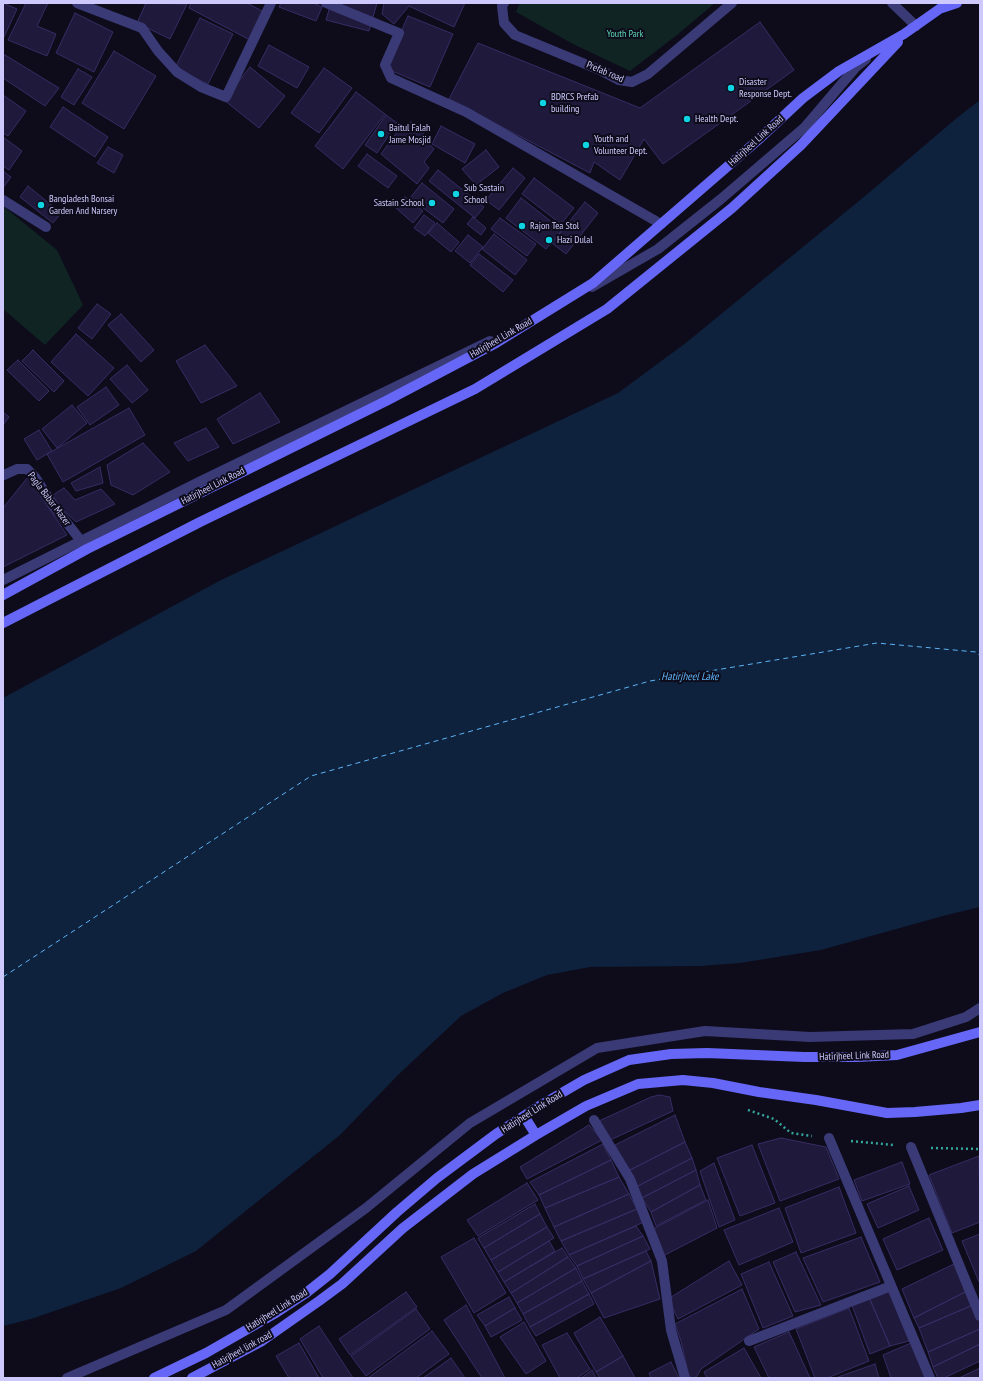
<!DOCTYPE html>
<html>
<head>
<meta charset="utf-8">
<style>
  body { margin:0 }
  #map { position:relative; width:983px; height:1381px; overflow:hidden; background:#0e0c1b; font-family:"PT Sans Narrow",sans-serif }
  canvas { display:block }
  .frame { position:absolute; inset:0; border:4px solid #cdc9fc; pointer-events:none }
</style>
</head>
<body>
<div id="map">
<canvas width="983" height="1381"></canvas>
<div class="frame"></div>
</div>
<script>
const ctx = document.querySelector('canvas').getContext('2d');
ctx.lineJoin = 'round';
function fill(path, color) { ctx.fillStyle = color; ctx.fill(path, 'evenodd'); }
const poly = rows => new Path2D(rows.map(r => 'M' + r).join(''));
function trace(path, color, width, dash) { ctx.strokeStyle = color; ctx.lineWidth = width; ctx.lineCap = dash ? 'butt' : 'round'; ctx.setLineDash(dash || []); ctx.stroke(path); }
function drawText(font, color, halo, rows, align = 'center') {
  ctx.font = font + ' "PT Sans Narrow",sans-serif'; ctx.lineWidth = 4; ctx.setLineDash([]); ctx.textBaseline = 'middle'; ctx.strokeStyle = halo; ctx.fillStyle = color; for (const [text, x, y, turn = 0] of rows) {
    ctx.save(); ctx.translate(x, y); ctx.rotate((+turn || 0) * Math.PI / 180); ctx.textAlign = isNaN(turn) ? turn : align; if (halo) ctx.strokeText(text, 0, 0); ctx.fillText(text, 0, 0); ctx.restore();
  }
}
fill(poly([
  [520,3,715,3,677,35,630,71,573,44,516,12],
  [3,206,57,250,83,305,45,345,3,309]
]), '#0f2423');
fill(poly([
  [980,100,980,907,943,916,821,950,740,963,701,966,590,967,547,975,503,993,461,1016,399,1074,340,1135,196,1251,121,1288,31,1319,3,1326,3,698,221,580,618,393,687,342,865,196,958,117]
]), '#0e213d');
trace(poly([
  [3,977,311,776,650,681,877,643,976,652,980,656]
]), '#5db4f5', 1, [5, 4]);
const building = poly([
  [3,3,17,9,3,39,3,3],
  [26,3,48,3,37,26,56,34,47,56,8,40,26,3],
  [146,3,187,4,170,39,137,23,146,3],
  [191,3,247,3,264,12,250,40,189,8,191,3],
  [281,3,313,3,322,7,316,21,279,7,281,3],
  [331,3,377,3,369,31,326,20,331,3],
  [384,3,465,3,454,27,409,6,394,24,382,14,384,3],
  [75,13,113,32,94,72,56,53,75,13],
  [408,16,453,34,430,87,385,68,408,16],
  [200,18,233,34,208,84,175,68,200,18],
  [760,22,794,70,663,164,644,139,620,180,594,162,590,173,449,99,478,43,640,108,760,22],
  [269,45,309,67,297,88,258,66,269,45],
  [114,51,156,76,124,129,82,103,114,51],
  [5,55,59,88,45,106,3,78,3,58,5,55],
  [250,67,285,96,259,128,224,100,250,67],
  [324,68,352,88,319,133,291,113,324,68],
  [78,69,92,77,74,105,61,97,78,69],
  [356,92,385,114,343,169,315,146,356,92],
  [3,95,26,111,8,136,3,133,3,95],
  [63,107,108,137,95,157,50,127,63,107],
  [386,115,397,123,377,153,365,145,386,115],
  [411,122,425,131,422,136,434,149,424,162,429,168,417,184,381,154,403,124,407,127,411,122],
  [441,126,475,144,465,163,432,144,441,126],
  [3,137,22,151,9,170,3,166,3,137],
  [108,147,123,155,114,173,97,163,108,147],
  [486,150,499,167,476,185,462,169,486,150],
  [367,154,397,176,388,188,358,166,367,154],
  [513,168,525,178,499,210,486,200,513,168],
  [438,170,484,207,475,218,429,181,438,170],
  [3,171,11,177,3,188,3,171],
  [534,178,574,208,561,224,522,194,534,178],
  [422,183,454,209,443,223,410,198,422,183],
  [28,186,61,213,53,223,20,197,28,186],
  [405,197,423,211,413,223,396,208,405,197],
  [521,198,562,230,546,249,506,218,521,198],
  [585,202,598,213,566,254,552,243,585,202],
  [424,215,435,223,425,236,414,228,424,215],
  [473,217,486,228,481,235,467,224,473,217],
  [500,218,536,244,527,256,491,229,500,218],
  [437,223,459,242,451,252,428,233,437,223],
  [494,234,527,260,515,275,482,249,494,234],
  [468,235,483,247,470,263,455,251,468,235],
  [479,254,513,280,503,292,470,265,479,254],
  [97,304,111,314,92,339,78,328,97,304],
  [121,314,154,350,141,362,108,325,121,314],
  [76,334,114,368,88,396,51,362,76,334],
  [205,345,237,386,201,403,176,361,205,345],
  [33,350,64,381,54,392,22,361,33,350],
  [18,360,49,391,39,401,7,370,18,360],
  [127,365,148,390,132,403,110,379,127,365],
  [106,387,119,405,90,425,77,407,106,387],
  [260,393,280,422,233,444,217,419,260,393],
  [72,405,87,423,57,448,42,429,72,405],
  [129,408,145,435,63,482,47,454,129,408],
  [3,412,9,417,3,425,3,412],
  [206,428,219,447,188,461,174,443,206,428],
  [39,430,52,451,37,460,24,439,39,430],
  [143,443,170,472,133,495,111,485,107,465,143,443],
  [100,467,103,483,76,491,71,483,100,467],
  [28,477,67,535,3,567,3,508,28,477],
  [64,488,75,500,101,489,115,504,76,522,50,497,64,488],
  [659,1095,670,1097,673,1111,608,1141,599,1121,651,1097,659,1095],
  [675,1115,685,1142,628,1171,615,1145,675,1115],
  [589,1125,602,1140,527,1179,520,1167,589,1125],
  [781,1138,826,1147,839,1179,780,1201,758,1144,781,1138],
  [685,1142,692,1158,636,1187,628,1171,685,1142],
  [603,1144,611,1160,539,1195,530,1182,603,1144],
  [752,1145,775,1203,740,1216,717,1158,752,1145],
  [979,1156,980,1222,952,1233,929,1175,979,1156],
  [692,1158,696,1170,642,1198,636,1187,692,1158],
  [611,1160,619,1177,545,1208,539,1195,611,1160],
  [902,1162,910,1184,862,1201,854,1180,902,1162],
  [714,1163,735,1220,719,1227,700,1171,714,1163],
  [696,1170,700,1185,651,1212,642,1198,696,1170],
  [619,1177,629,1194,554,1227,545,1208,619,1177],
  [527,1183,538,1200,478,1236,467,1220,527,1183],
  [700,1185,706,1200,656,1226,651,1212,700,1185],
  [909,1186,919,1210,878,1228,867,1204,909,1186],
  [839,1187,856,1233,801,1253,785,1208,839,1187],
  [629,1194,637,1209,561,1241,554,1227,629,1194],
  [708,1200,717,1228,663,1256,653,1229,708,1200],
  [535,1204,540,1214,484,1248,478,1238,535,1204],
  [779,1208,793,1242,739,1265,724,1230,779,1208],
  [637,1209,644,1222,569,1255,561,1241,637,1209],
  [540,1214,547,1227,491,1260,484,1248,540,1214],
  [929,1218,943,1250,897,1270,883,1239,929,1218],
  [636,1226,643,1236,577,1266,569,1255,636,1226],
  [547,1227,554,1238,498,1272,491,1260,547,1227],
  [980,1234,980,1282,979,1282,962,1241,980,1234],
  [643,1236,650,1249,583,1279,577,1266,643,1236],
  [861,1237,880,1282,823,1302,803,1258,861,1237],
  [474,1238,506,1293,474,1313,441,1257,474,1238],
  [549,1241,555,1251,504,1282,498,1272,549,1241],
  [562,1248,568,1257,511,1293,504,1282,562,1248],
  [646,1251,651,1261,591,1293,583,1279,646,1251],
  [796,1252,821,1305,795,1312,773,1262,796,1252],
  [568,1257,576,1268,517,1303,511,1293,568,1257],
  [651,1261,660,1299,604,1318,591,1293,651,1261],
  [729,1261,742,1285,678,1319,668,1299,729,1261],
  [769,1262,793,1316,763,1328,741,1274,769,1262],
  [956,1263,969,1290,914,1318,902,1289,956,1263],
  [576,1268,582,1281,523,1314,517,1303,576,1268],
  [582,1281,589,1294,530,1327,523,1314,582,1281],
  [887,1286,909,1341,890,1346,868,1295,887,1286],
  [742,1289,759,1329,701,1369,697,1376,694,1378,689,1377,681,1341,675,1324,742,1289],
  [969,1290,973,1305,919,1328,914,1318,969,1290],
  [406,1292,417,1307,350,1355,339,1339,406,1292],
  [589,1294,594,1304,536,1336,530,1327,589,1294],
  [868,1295,890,1346,870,1354,850,1300,868,1295],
  [509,1297,515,1308,485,1326,477,1315,509,1297],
  [466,1305,505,1378,482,1378,444,1320,466,1305],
  [973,1305,980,1321,980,1329,928,1352,919,1328,973,1305],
  [515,1308,522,1320,491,1337,485,1326,515,1308],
  [849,1308,869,1361,827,1378,815,1378,796,1329,849,1308],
  [416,1309,430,1329,366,1376,351,1356,416,1309],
  [600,1317,623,1356,596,1372,574,1333,600,1317],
  [524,1322,546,1361,526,1374,500,1337,524,1322],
  [319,1326,353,1378,323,1378,300,1339,319,1326],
  [980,1329,980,1344,933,1367,928,1352,980,1329],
  [432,1331,449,1354,416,1378,368,1378,432,1331],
  [789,1332,810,1378,769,1378,754,1347,789,1332],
  [567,1333,590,1369,577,1378,560,1378,542,1345,567,1333],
  [299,1343,319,1378,289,1378,276,1356,299,1343],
  [911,1343,926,1378,891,1378,883,1355,911,1343],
  [980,1344,980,1361,944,1378,938,1378,933,1367,980,1344],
  [744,1348,761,1378,707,1378,704,1372,744,1348],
  [623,1356,635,1378,600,1378,596,1372,623,1356],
  [451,1358,465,1378,423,1378,451,1358],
  [671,1362,679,1378,651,1378,649,1373,671,1362],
  [875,1364,879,1378,839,1378,838,1377,875,1364],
  [980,1368,980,1378,959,1378,980,1368],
  [592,1370,596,1378,581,1378,592,1370]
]);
fill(building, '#1f193b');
trace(building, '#362d65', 1);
trace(poly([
  [748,1110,774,1119,791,1133,812,1136],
  [851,1141,894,1145],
  [931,1148,980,1149]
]), '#33a59b', 2.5, [2, 3]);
trace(poly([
  [504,3,502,6,504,23,515,35,602,71,619,80,632,82,648,74,732,3],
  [892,3,916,26]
]), '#3a3a77', 10);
trace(poly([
  [77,3,142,28,158,51,177,72,201,87,226,97,271,3],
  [326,3,399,33,385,65,391,78,466,112,661,224],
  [3,200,46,227],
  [592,287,658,249,721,199,805,127,856,67,866,59],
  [3,474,4,475,17,469,27,469,35,477,53,505,85,546],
  [3,580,201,481,490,341],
  [594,1120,630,1179,662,1261,671,1330,685,1378],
  [829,1138,930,1378],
  [911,1147,980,1316],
  [749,1341,891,1286],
  [67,1378,226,1310,366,1208,470,1123,597,1048,705,1031,810,1037,913,1034,966,1017,980,1008]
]), '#3a3a77', 10);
trace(poly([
  [942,8,957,3],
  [3,595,87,549,386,401,496,343,593,283,758,140,803,98,839,71,904,34,948,3],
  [3,623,200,522,475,389,607,309,732,208,801,145,898,42],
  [524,1116,536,1135],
  [154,1378,206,1353,274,1314,306,1293,330,1274,397,1212,437,1178,496,1134,541,1105,584,1080,629,1060,671,1054,707,1053,804,1057,857,1057,897,1055,980,1032],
  [192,1378,262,1341,319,1301,342,1284,403,1228,473,1174,536,1135,586,1106,638,1084,683,1080,713,1083,759,1092,816,1100,887,1113,915,1112,961,1108,980,1105]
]), '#6667f6', 10);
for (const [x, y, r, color] of [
  [731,88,4,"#0ed4e3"],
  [543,103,4,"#0ed4e3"],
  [687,119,4,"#0ed4e3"],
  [381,134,4,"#0ed4e3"],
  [586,145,4,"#0ed4e3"],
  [456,194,4,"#0ed4e3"],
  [432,203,4,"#0ed4e3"],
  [41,205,4,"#0ed4e3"],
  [522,226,4,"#0ed4e3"],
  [549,240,4,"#0ed4e3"]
]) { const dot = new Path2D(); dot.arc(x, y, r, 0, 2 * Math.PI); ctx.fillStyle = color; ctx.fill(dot); trace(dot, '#0e0c1b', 1.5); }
drawText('10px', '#5bd6b3', '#0e0c1b', [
  ["Youth Park",625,34]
]);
drawText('10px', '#cdc9fc', '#0e0c1b', [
  ["Prefab road",605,72,23],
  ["Hatirjheel Link Road",756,141,-42],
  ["Hatirjheel Link Road",501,338,-30],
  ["Hatirjheel Link Road",213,486,-27],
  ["Pagla Babar Mazer",49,499,53],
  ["Hatirjheel Link Road",854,1056,-2],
  ["Hatirjheel Link Road",532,1112,-32],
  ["Hatirjheel Link Road",277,1310,-32],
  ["Hatirjheel link road",242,1350,-29]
]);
drawText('10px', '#cdc9fc', '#0e0c1b', [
  ["Disaster",739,82],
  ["Response Dept.",739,94],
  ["BDRCS Prefab",551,97],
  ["building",551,109],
  ["Health Dept.",695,119],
  ["Baitul Falah",389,128],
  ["Jame Mosjid",389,140],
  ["Youth and",594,139],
  ["Volunteer Dept.",594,151],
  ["Sub Sastain",464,188],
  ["School",464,200],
  ["Bangladesh Bonsai",49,199],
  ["Garden And Narsery",49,211],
  ["Sastain School",424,203,"right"],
  ["Rajon Tea Stol",530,226],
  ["Hazi Dulal",557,240]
], 'left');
drawText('italic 11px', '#5db4f5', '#0e0c1b', [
  ["Hatirjheel Lake",690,677]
]);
</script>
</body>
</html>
